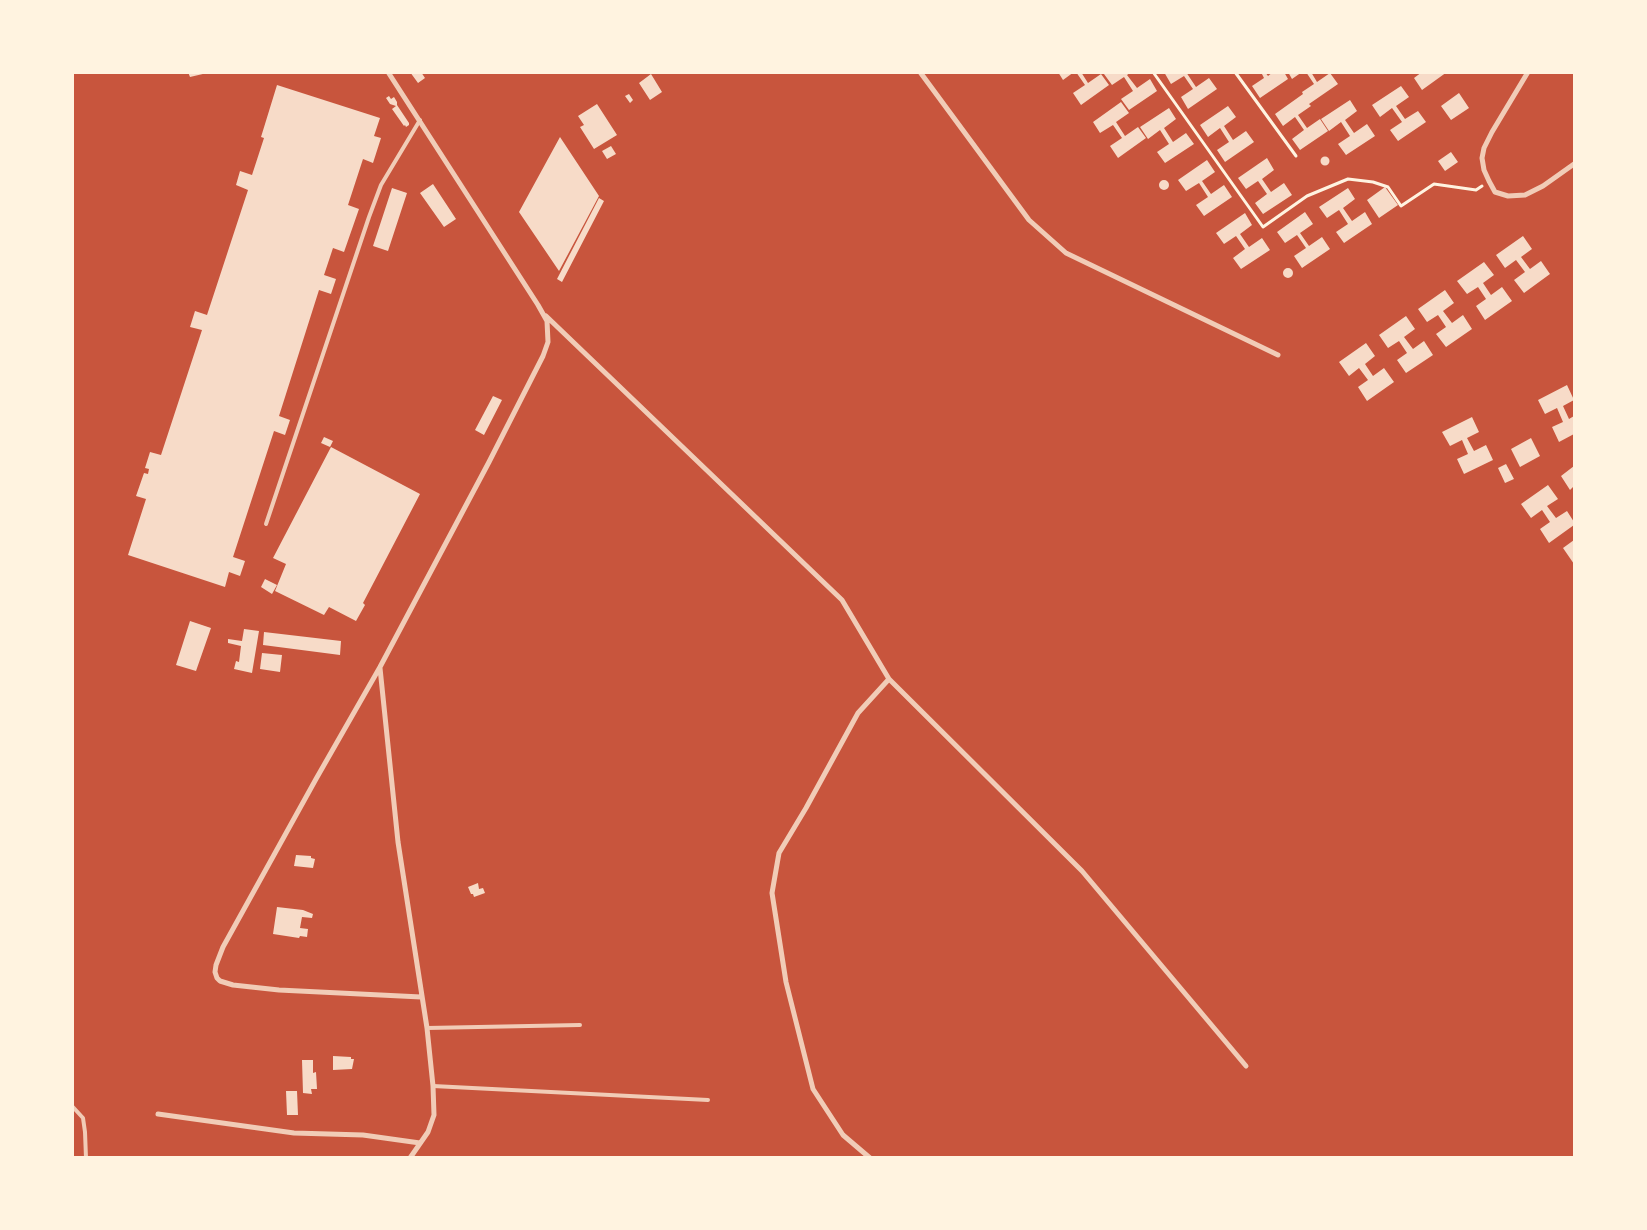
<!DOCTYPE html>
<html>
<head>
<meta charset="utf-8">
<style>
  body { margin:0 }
  #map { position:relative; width:1647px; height:1230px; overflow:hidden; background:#c8553d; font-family:Quicksand,sans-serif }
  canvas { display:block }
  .frame { position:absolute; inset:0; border:74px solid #fff3e0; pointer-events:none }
</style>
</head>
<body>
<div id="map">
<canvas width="1647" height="1230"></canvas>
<div class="frame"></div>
</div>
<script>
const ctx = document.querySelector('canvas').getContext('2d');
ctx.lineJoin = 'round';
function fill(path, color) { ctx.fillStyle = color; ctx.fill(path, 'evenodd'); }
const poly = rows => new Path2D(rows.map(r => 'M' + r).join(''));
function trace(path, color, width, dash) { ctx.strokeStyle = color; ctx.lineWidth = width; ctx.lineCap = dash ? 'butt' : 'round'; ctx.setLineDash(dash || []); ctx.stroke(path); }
fill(poly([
  [188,72,207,72,207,73,190,77],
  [410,72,421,72,425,78,418,83],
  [1058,72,1074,72,1063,80],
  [1076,72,1081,72,1088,83,1101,74,1109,85,1081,105,1073,93,1085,85],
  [1106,72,1131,72,1127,75,1137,88,1150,79,1157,91,1129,110,1121,99,1133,91,1124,77,1112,85,1104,74],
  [1164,72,1186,72,1196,87,1209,78,1217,89,1188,109,1181,97,1193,89,1184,76,1171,84],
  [1261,72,1265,72,1268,76,1273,72,1284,72,1288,79,1260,98,1252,86,1264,78],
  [1288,72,1302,72,1292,79],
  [1306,72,1311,72,1317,82,1330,73,1338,84,1309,104,1311,106,1298,115,1307,128,1320,119,1328,131,1300,150,1292,139,1304,130,1295,117,1283,126,1275,114,1303,94,1302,92,1314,84],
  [1422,72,1447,72,1422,90,1414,78],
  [651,74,662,92,650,100,639,83],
  [277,85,380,118,374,136,381,138,373,163,363,159,348,205,359,209,344,252,333,248,324,275,336,279,331,294,319,290,279,416,290,420,285,435,274,431,233,557,245,561,240,576,229,572,225,587,128,555,146,499,136,496,144,473,148,474,149,469,145,468,150,452,161,455,202,330,190,327,195,311,207,315,248,190,236,185,240,171,252,175,264,138,261,137],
  [1401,86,1409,97,1396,106,1405,119,1418,111,1426,122,1398,141,1390,130,1402,122,1392,108,1380,117,1372,105],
  [1459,93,1469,108,1451,120,1441,106],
  [629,94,633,100,630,103,625,96],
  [389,96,391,99,394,97,397,102,397,105,409,123,409,125,406,127,405,125,404,126,392,109,396,106,390,104,386,98],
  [1350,100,1357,111,1345,120,1354,133,1367,124,1375,136,1346,155,1338,144,1350,136,1341,122,1329,131,1321,119],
  [1121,102,1129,113,1116,122,1125,136,1138,127,1146,138,1118,158,1110,146,1122,138,1113,125,1100,133,1093,122],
  [597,104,617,135,594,149,580,127,584,125,578,116],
  [1228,106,1236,117,1224,126,1233,140,1246,131,1254,142,1225,162,1217,150,1229,142,1220,128,1208,137,1200,125],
  [1169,108,1176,119,1164,128,1173,142,1186,133,1194,144,1165,163,1157,152,1169,144,1160,130,1148,139,1140,127],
  [560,137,599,196,559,271,519,212],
  [611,146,616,154,607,159,602,151],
  [1451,152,1458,162,1445,171,1438,161],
  '1320.5 161a4.5 4.5 0 1 1 9 0a4.5 4.5 0 1 1-9 0Z',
  [1267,158,1274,170,1262,179,1271,192,1284,183,1292,195,1263,214,1255,203,1267,194,1258,181,1246,189,1238,178],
  [1207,160,1215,172,1202,181,1211,194,1224,185,1232,197,1204,216,1196,205,1208,197,1199,183,1186,191,1178,180],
  '1159 185a5 5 0 1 1 10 0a5 5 0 1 1-10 0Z',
  [433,184,456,219,444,227,420,193],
  [1385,187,1398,205,1379,218,1367,200],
  [392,188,407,193,388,251,373,246],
  [1348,188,1355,199,1343,208,1352,221,1365,212,1372,224,1344,243,1336,232,1348,224,1339,210,1327,218,1319,207],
  [599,198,604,201,562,282,557,279],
  [1305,212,1313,224,1300,233,1309,246,1322,237,1330,249,1302,268,1294,256,1306,248,1297,235,1285,243,1277,232],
  [1245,213,1252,225,1240,234,1249,247,1262,238,1270,250,1241,269,1233,258,1245,249,1236,236,1224,244,1216,233],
  [1523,236,1532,249,1521,257,1530,269,1541,261,1550,274,1524,293,1514,280,1525,272,1516,260,1505,268,1496,255],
  [1484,262,1494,275,1483,283,1491,295,1502,287,1512,301,1485,320,1476,306,1486,299,1478,287,1467,294,1457,281],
  '1283 273a5 5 0 1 1 10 0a5 5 0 1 1-10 0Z',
  [1445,290,1454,303,1443,311,1452,323,1463,315,1472,329,1446,347,1436,334,1446,327,1438,315,1427,322,1418,309],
  [1406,316,1415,329,1404,337,1413,349,1424,341,1433,355,1406,373,1397,360,1407,353,1399,341,1388,348,1379,335],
  [1366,343,1375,356,1365,364,1373,376,1384,368,1394,382,1367,401,1358,387,1368,380,1359,368,1349,376,1339,362],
  [1567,385,1574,400,1563,406,1569,419,1574,416,1574,434,1559,442,1552,427,1563,422,1557,408,1545,414,1538,400],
  [493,396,502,400,484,435,475,430],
  [1472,417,1479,432,1467,438,1474,451,1486,445,1493,460,1464,474,1457,459,1468,454,1462,440,1450,446,1442,432],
  [324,437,333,441,330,447,321,443],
  [1531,438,1540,456,1520,467,1511,449],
  [331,447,420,494,363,603,365,605,356,621,329,607,324,615,275,591,286,564,273,558],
  [1506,464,1514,479,1505,483,1498,468],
  [1574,466,1574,486,1570,490,1561,476],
  [1548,485,1558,499,1547,506,1556,518,1567,511,1574,522,1574,525,1549,543,1540,529,1550,522,1542,510,1531,518,1521,504],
  [1574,540,1574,564,1563,548],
  [265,579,277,585,272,594,261,587],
  [190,621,211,628,196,671,176,665],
  [244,629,259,631,252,673,234,669,236,661,239,662,241,646,228,643,228,639,242,641],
  [264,632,341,641,340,655,263,645],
  [262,653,282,655,280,672,260,669],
  [296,855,311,856,311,858,315,859,313,868,294,866],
  [478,883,479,889,483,888,485,893,474,897,473,894,471,894,468,887],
  [277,907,303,910,313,914,312,918,302,917,300,928,308,929,307,937,300,936,299,938,273,934],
  [333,1056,351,1057,351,1059,354,1059,352,1069,333,1070],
  [302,1060,313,1060,313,1073,316,1072,317,1089,311,1089,312,1094,303,1093],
  [286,1091,297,1091,298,1115,287,1115]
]), '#f7dbc8');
trace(poly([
  [1153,72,1263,227,1307,196,1348,179,1373,182,1388,187,1401,206,1434,184,1476,190,1482,186],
  [1235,72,1296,156]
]), '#fff3e0', 3);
trace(poly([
  [266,524,369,217,381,185,420,120],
  [427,1028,580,1025],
  [433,1086,708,1100],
  [72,1106,83,1118,85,1132,86,1158]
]), '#f1ccb7', 4);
trace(poly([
  [388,72,538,305,547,321,548,342,543,356,489,462,380,667,316,779,223,947,216,965,215,972,217,978,220,981,233,985,279,990,421,997],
  [920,72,1029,220,1066,253,1278,355],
  [1528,72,1492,132,1484,148,1482,158,1484,170,1489,181,1495,192,1508,196,1525,195,1543,186,1574,164],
  [546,316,842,600,889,679,1082,871,1246,1066],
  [380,668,398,842,427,1028,433,1086,434,1115,428,1132,410,1158],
  [158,1114,294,1133,363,1135,420,1143],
  [870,1158,843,1135,813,1089,786,982,772,893,779,853,806,808,858,713,889,679]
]), '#f1ccb7', 5);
</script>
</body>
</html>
